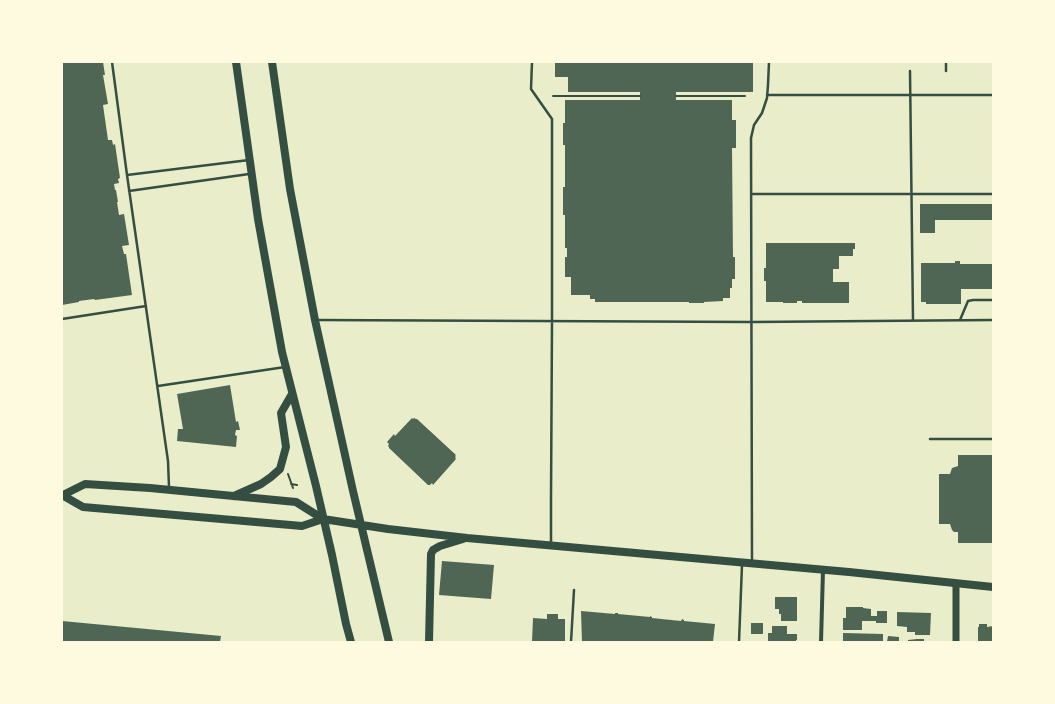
<!DOCTYPE html>
<html>
<head>
<meta charset="utf-8">
<style>
  body { margin:0 }
  #map { position:relative; width:1055px; height:704px; overflow:hidden; background:#e9edc9; font-family:"Crimson Pro",serif }
  canvas { display:block }
  .frame { position:absolute; inset:0; border:63px solid #fefae0; pointer-events:none }
</style>
</head>
<body>
<div id="map">
<canvas width="1055" height="704"></canvas>
<div class="frame"></div>
</div>
<script>
const ctx = document.querySelector('canvas').getContext('2d');
ctx.lineJoin = 'round';
function fill(path, color) { ctx.fillStyle = color; ctx.fill(path, 'evenodd'); }
const poly = rows => new Path2D(rows.map(r => 'M' + r).join(''));
function trace(path, color, width, dash) { ctx.strokeStyle = color; ctx.lineWidth = width; ctx.lineCap = dash ? 'butt' : 'round'; ctx.setLineDash(dash || []); ctx.stroke(path); }
fill(poly([
  [62,62,103,62,105,75,103,75,108,104,103,105,108,140,112,140,113,145,115,144,120,178,118,179,119,183,114,184,115,190,116,190,118,202,117,202,119,215,124,214,129,245,122,246,124,254,126,254,132,295,95,300,94,299,79,301,79,302,62,305],
  [555,62,753,62,753,92,676,92,676,100,732,100,732,120,736,120,736,148,732,148,733,257,735,257,735,279,732,279,732,288,730,288,730,298,723,298,723,301,704,302,704,303,689,303,689,302,595,302,595,299,590,299,590,295,571,295,571,277,565,277,565,257,567,257,567,248,565,248,565,215,563,215,563,187,565,187,565,145,563,145,563,123,565,123,565,100,640,100,640,92,568,92,568,77,555,77],
  [920,204,993,204,993,220,935,220,935,233,920,233],
  [766,243,855,243,855,249,853,249,853,256,839,256,839,269,833,269,833,282,849,282,849,303,802,303,802,301,797,301,797,303,783,303,783,302,766,302,766,281,764,281,764,268,766,268],
  [955,261,960,261,960,264,993,264,993,289,961,289,961,304,926,304,926,302,921,302,921,263,955,263],
  [230,385,236,422,238,421,240,430,236,430,235,435,237,436,236,447,177,441,178,429,183,429,177,394],
  [412,418,413,419,414,418,416,419,417,419,456,455,455,456,456,457,455,458,456,459,433,485,432,483,430,485,428,485,389,448,389,447,388,446,389,444,387,442,394,434,395,436],
  [958,455,993,455,993,543,958,543,958,532,954,532,952,530,950,524,939,524,939,474,950,474,952,468,958,466],
  [442,561,494,565,491,599,439,595],
  [775,597,797,597,797,621,781,621,781,614,779,614,779,609,775,609],
  [846,607,863,607,863,608,871,609,871,616,877,616,877,611,887,611,887,623,876,623,876,621,862,621,862,630,843,630,843,618,846,618],
  [581,611,615,614,615,613,618,613,618,614,650,617,650,616,652,617,652,618,681,621,682,619,684,620,684,621,715,624,713,642,582,642],
  [897,612,931,613,930,635,915,635,915,632,907,632,907,627,897,626],
  [547,614,558,614,558,619,565,619,565,642,532,642,533,618,547,619],
  [62,621,221,636,220,642,62,642],
  [751,623,763,623,763,634,751,634],
  [979,624,987,624,987,627,993,626,993,642,978,642,978,627,979,627],
  [772,626,787,626,787,634,797,634,797,640,796,640,796,642,768,642,768,633,772,633],
  [843,633,883,634,883,642,843,642],
  [888,636,899,637,899,642,887,642],
  [917,639,924,639,924,642,908,642,908,640]
]), '#4f6655');
trace(poly([
  [553,96,640,96],
  [676,96,745,96],
  [288,474,293,488],
  [291,484,297,485]
]), '#344e41', 2);
trace(poly([
  [112,62,127,175,168,461,169,487],
  [532,62,531,89,552,119,552,321,551,499,551,545],
  [946,62,946,71],
  [910,71,913,320],
  [767,95,993,95],
  [127,175,249,160],
  [129,191,249,174],
  [752,194,993,194],
  [62,319,146,306],
  [316,320,752,322,993,320],
  [960,320,968,301,973,300,993,300],
  [158,386,285,367],
  [930,439,993,439],
  [752,562,751,138,754,125,762,113,767,98,768,85,769,62],
  [571,642,574,590],
  [739,642,742,565]
]), '#344e41', 2.5);
trace(poly([
  [821,642,823,570]
]), '#344e41', 4);
trace(poly([
  [956,584,956,642]
]), '#344e41', 7);
trace(poly([
  [236,62,258,219,282,352,316,486,332,555,346,624,351,642],
  [272,62,290,189,315,320,353,491,389,642],
  [62,495,83,507,302,526,323,519],
  [63,495,85,484,150,488,296,502,323,519,388,529,467,538,849,572,993,587],
  [234,496,261,484,271,477,280,469,286,447,281,413,292,394],
  [429,642,431,554,433,550,440,546,463,539]
]), '#344e41', 8);
</script>
</body>
</html>
